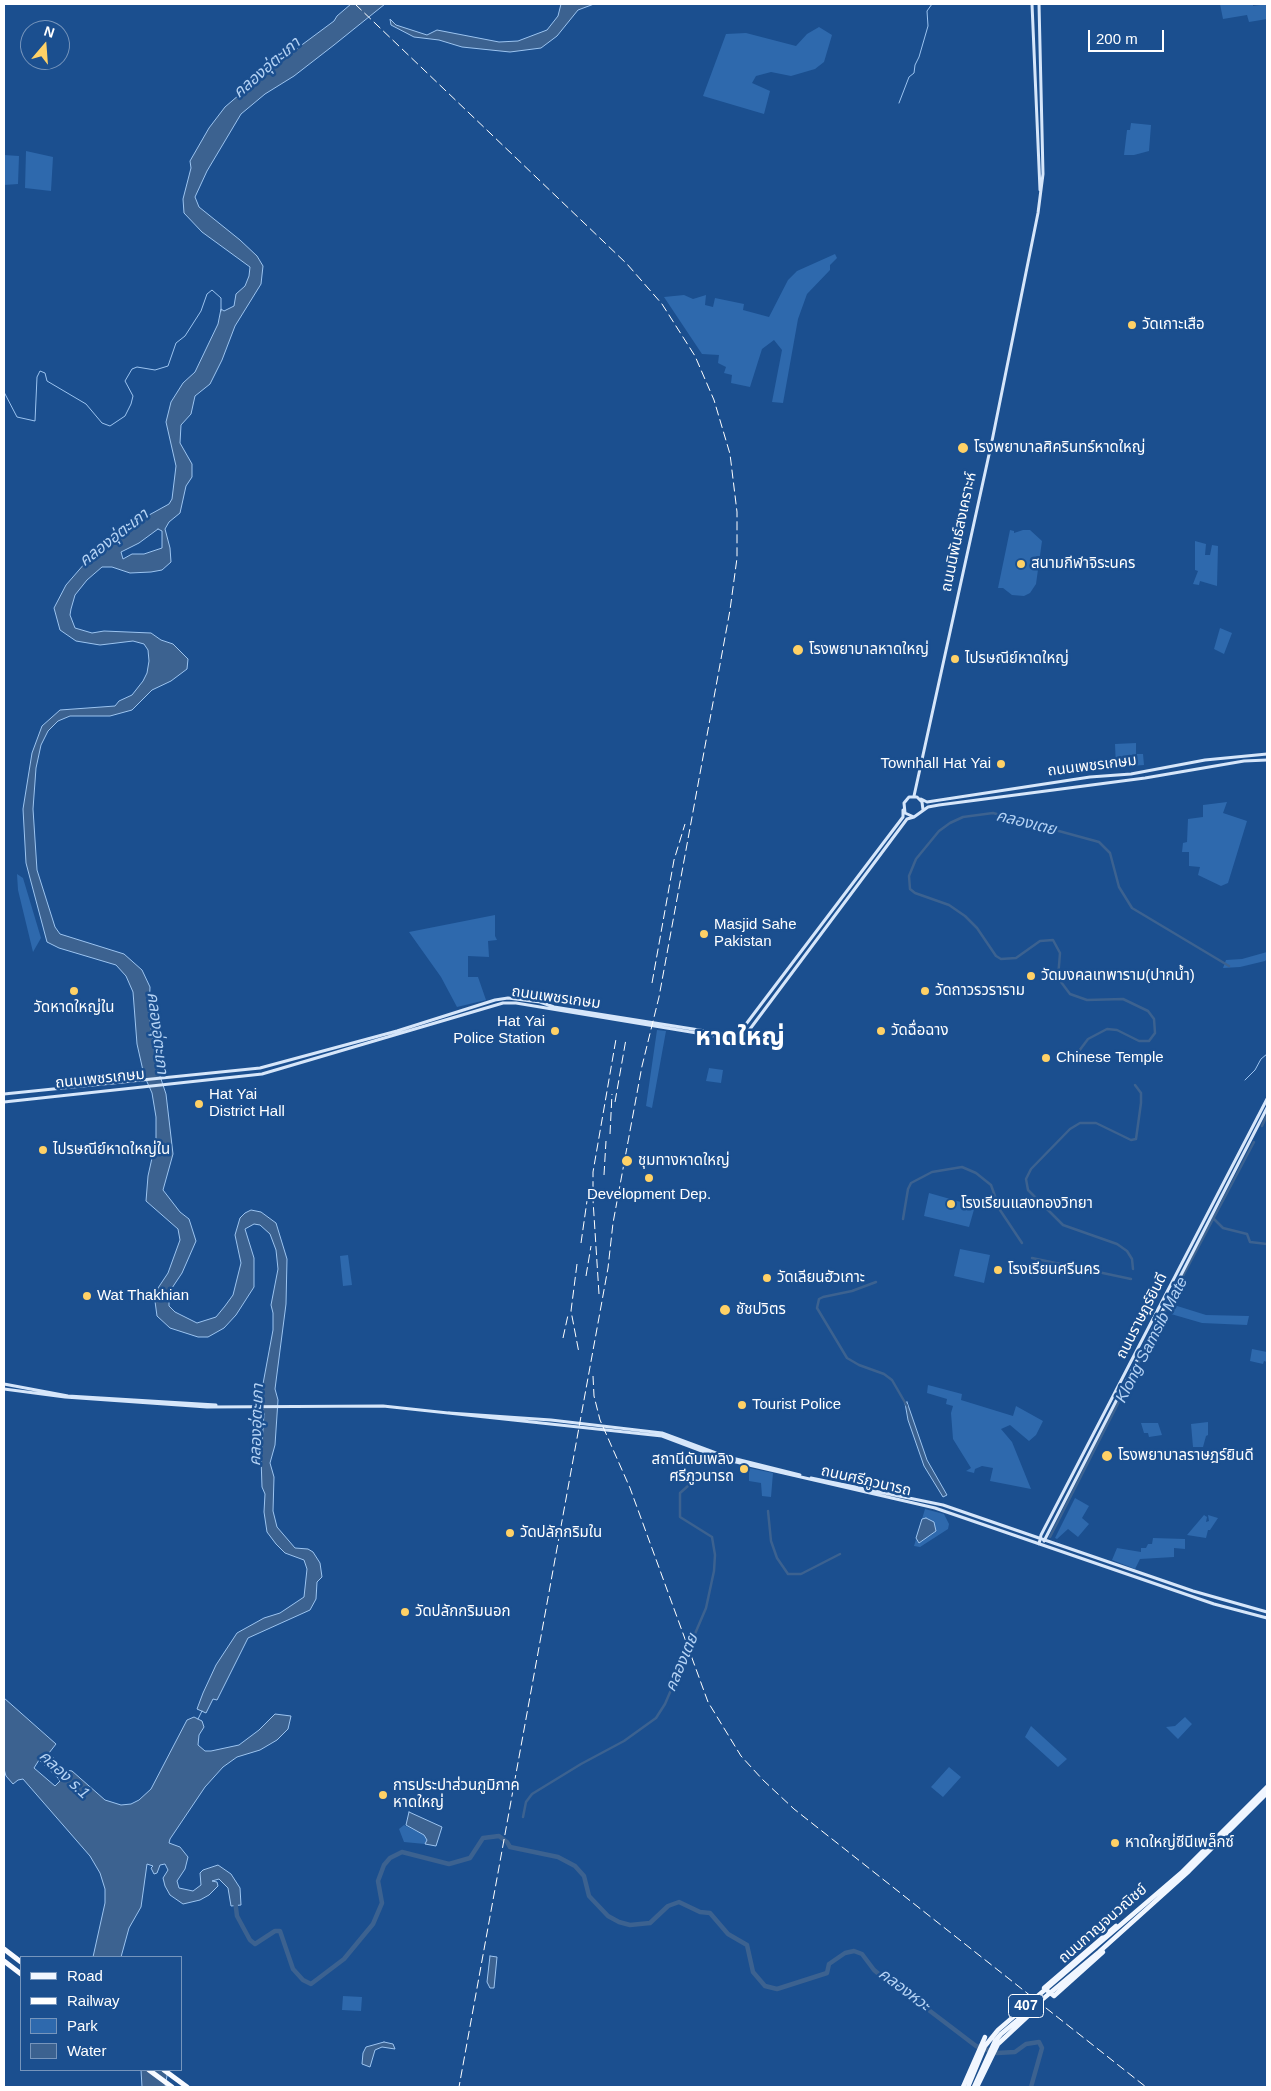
<!DOCTYPE html>
<html>
<head>
<meta charset="utf-8">
<style>
  body { margin:0 }
  #map { position:relative; width:1271px; height:2091px; overflow:hidden; background:#1b4f8f; font-family:Arial,sans-serif }
  canvas { display:block }
  .frame { position:absolute; inset:0; border:5px solid #fff; pointer-events:none }
  .legend { position:absolute; left:20px; top:1956px; width:162px; height:115px; box-sizing:border-box; background:#1b4f8f; border:1px solid #7695bc; margin:0; padding:6px 9px; list-style:none; font-size:15px; color:#fff }
  .legend li { display:flex; align-items:center; gap:10px; height:25px }
  .legend b { width:25px; border:1px solid #7695bc }
  .north { position:absolute; left:20px; top:20px; width:50px; height:50px; box-sizing:border-box; background:#1b4f8f; border:1px solid #7695bc; border-radius:50%; rotate:18deg; font-size:14px; font-weight:700; line-height:20px; text-align:center; color:#fff }
  .north::after { content:''; display:block; margin:auto; width:18px; height:22px; background:#ffd166; clip-path:polygon(50% 0,100% 100%,50% 72%,0 100%) }
  .scale { position:absolute; left:1088px; top:30px; width:76px; height:22px; box-sizing:border-box; border:2px solid #fff; border-top:0; padding-left:6px; font-size:15px; line-height:18px; white-space:nowrap; color:#fff; -webkit-text-stroke:4px #1b4f8f; paint-order:stroke }
</style>
</head>
<body>
<div id="map">
<canvas width="1271" height="2091"></canvas>
<div class="frame"></div>
<ul class="legend">
<li><b style="height:6px;background:#f0f6ff"></b>Road</li>
<li><b style="height:6px;background:#fff"></b>Railway</li>
<li><b style="height:14px;background:#2e69ad"></b>Park</li>
<li><b style="height:14px;background:#3c6290"></b>Water</li>
</ul>
<div class="north">N</div>
<div class="scale">200 m</div>
</div>
<script>
const ctx = document.querySelector('canvas').getContext('2d');
ctx.lineJoin = 'round';
function fill(path, color) { ctx.fillStyle = color; ctx.fill(path, 'evenodd'); }
const poly = rows => new Path2D(rows.map(r => 'M' + r).join(''));
function trace(path, color, width, dash) { ctx.strokeStyle = color; ctx.lineWidth = width; ctx.lineCap = dash ? 'butt' : 'round'; ctx.setLineDash(dash || []); ctx.stroke(path); }
function drawText(font, color, halo, rows, align = 'center') {
  ctx.font = font + ' Arial,"Noto Sans Thai",sans-serif'; ctx.lineWidth = 5; ctx.setLineDash([]); ctx.textBaseline = 'middle'; ctx.strokeStyle = halo; ctx.fillStyle = color; for (const [text, x, y, turn = 0] of rows) {
    ctx.save(); ctx.translate(x, y); ctx.rotate((+turn || 0) * Math.PI / 180); ctx.textAlign = isNaN(turn) ? turn : align; if (halo) ctx.strokeText(text, 0, 0); ctx.fillText(text, 0, 0); ctx.restore();
  }
}
fill(poly([
  [1220,4,1253,4,1253,6,1267,4,1267,19,1249,22,1247,15,1223,19],
  [819,27,832,35,824,62,815,69,791,76,771,72,756,76,752,83,770,91,764,114,703,96,726,34,746,33,796,46,807,34],
  [1131,123,1151,125,1149,151,1134,155,1124,155,1127,130,1130,130],
  [26,151,53,157,51,191,25,188],
  [4,155,19,156,18,184,4,185],
  [835,254,837,258,830,265,830,270,807,294,798,319,783,403,772,402,782,350,774,340,762,349,750,387,731,383,732,375,724,373,726,367,718,363,719,355,702,354,664,297,684,295,693,299,706,295,705,305,713,307,715,298,744,304,743,310,769,317,788,280,797,271],
  [1010,530,1014,531,1014,533,1023,530,1030,530,1042,541,1036,584,1030,593,1024,596,1012,595,1003,588,998,588],
  [1195,541,1206,544,1205,555,1210,555,1212,545,1218,546,1217,586,1200,581,1199,585,1193,584,1198,571,1195,570],
  [1220,628,1232,633,1224,654,1214,649],
  [1136,743,1136,762,1137,754,1143,754,1144,765,1116,767,1115,744],
  [1227,802,1223,813,1247,821,1228,883,1221,886,1198,875,1200,867,1189,866,1189,852,1182,852,1183,843,1187,842,1188,819,1203,817,1203,805],
  [17,874,23,878,41,938,33,952,18,890],
  [495,915,495,936,497,940,488,941,489,957,468,956,468,977,478,977,486,1000,457,1007,441,977,409,932],
  [1267,952,1267,959,1265,961,1240,967,1223,968,1226,960,1242,959],
  [657,1030,666,1031,652,1108,646,1106],
  [709,1068,723,1070,721,1083,706,1081],
  [929,1193,975,1206,969,1227,924,1216],
  [960,1249,990,1255,984,1283,954,1276],
  [348,1255,352,1285,343,1286,340,1256],
  [1174,1305,1206,1315,1249,1316,1247,1325,1202,1323,1171,1314],
  [1252,1349,1267,1352,1267,1362,1264,1361,1263,1364,1250,1361],
  [928,1385,962,1394,961,1400,1013,1416,1016,1406,1043,1421,1036,1435,1029,1441,1010,1425,1001,1429,1012,1442,1031,1489,990,1481,993,1468,982,1466,975,1469,974,1473,966,1471,971,1468,953,1439,951,1413,953,1406,946,1404,947,1399,927,1393],
  [1208,1422,1208,1435,1206,1436,1203,1447,1193,1447,1191,1424],
  [1141,1423,1158,1423,1162,1435,1149,1437,1148,1433,1144,1433],
  [749,1468,773,1473,771,1497,762,1496,761,1483,749,1481],
  [1075,1498,1089,1506,1082,1518,1089,1524,1078,1537,1068,1529,1057,1539,1055,1538],
  [925,1509,944,1514,949,1524,948,1529,920,1547,914,1546],
  [1204,1515,1207,1517,1206,1522,1209,1521,1208,1515,1218,1518,1210,1530,1208,1530,1206,1538,1187,1535],
  [1153,1538,1185,1539,1185,1549,1174,1548,1174,1557,1140,1559,1135,1569,1112,1560,1117,1548,1141,1552,1141,1548,1146,1548,1148,1544,1152,1544],
  [1185,1717,1192,1724,1178,1739,1166,1727,1175,1726],
  [1031,1726,1067,1759,1058,1767,1025,1737],
  [949,1767,961,1777,943,1797,931,1787],
  [404,1825,424,1835,427,1840,425,1844,404,1842,399,1829],
  [343,1996,362,1997,361,2011,342,2010]
]), '#2e69ad');
const water = poly([
  [351,4,385,4,334,45,294,76,265,94,241,114,207,171,195,197,199,207,240,240,257,256,263,266,261,284,235,326,222,360,210,384,195,396,191,414,181,425,180,443,192,464,192,477,186,486,180,513,169,522,165,529,170,548,171,562,162,570,151,572,130,573,112,567,102,567,87,580,75,595,71,609,70,615,75,628,92,633,104,631,151,633,161,640,173,644,188,659,187,669,171,681,152,690,132,710,110,716,70,716,58,721,48,731,41,745,36,768,33,809,37,870,55,927,60,934,124,954,142,970,150,987,149,1012,156,1064,166,1094,173,1154,163,1190,180,1212,189,1219,196,1241,182,1273,172,1288,169,1297,169,1306,175,1312,197,1323,216,1317,225,1306,233,1295,241,1263,235,1235,240,1218,245,1213,251,1210,261,1212,276,1223,287,1259,286,1304,275,1389,278,1400,275,1445,270,1463,274,1477,273,1511,277,1527,295,1548,308,1549,313,1552,320,1563,322,1577,317,1582,316,1599,310,1610,248,1638,217,1700,213,1699,206,1713,197,1709,203,1693,216,1665,237,1633,264,1618,280,1613,304,1597,307,1569,304,1560,285,1553,276,1544,267,1532,264,1512,265,1494,262,1487,261,1458,264,1414,260,1400,273,1330,273,1313,271,1305,278,1269,276,1250,270,1234,260,1225,254,1224,245,1229,254,1258,254,1287,236,1315,224,1328,208,1337,198,1337,170,1328,157,1316,154,1294,168,1273,180,1240,178,1229,146,1201,148,1176,156,1140,156,1117,152,1093,144,1075,137,1044,133,992,126,976,116,965,59,948,47,942,26,863,23,809,32,753,42,726,60,710,115,706,119,701,132,695,143,681,147,673,149,661,148,650,144,644,133,641,100,645,76,641,60,630,54,608,66,585,92,555,109,546,140,520,169,504,172,499,176,466,166,422,171,402,183,383,195,372,218,324,221,309,224,311,234,306,236,294,245,286,249,276,250,267,202,232,184,213,183,199,191,168,190,161,209,128,225,107,268,70,334,21,337,16,351,4],
  [158,529,162,531,162,548,144,554,132,554,123,559,121,552,139,543,158,529],
  [561,4,594,4,578,10,557,36,541,48,510,52,462,47,439,40,414,37,391,25,390,19,396,25,427,35,437,30,499,42,518,41,547,30,558,16,561,4],
  [907,1402,927,1460,947,1495,943,1497,924,1466,908,1420,905,1403,907,1402],
  [926,1518,934,1522,936,1531,919,1543,916,1538,922,1519,926,1518],
  [4,1698,56,1744,49,1753,65,1770,72,1771,105,1800,121,1805,131,1804,139,1800,151,1789,187,1720,194,1717,202,1721,204,1727,199,1735,198,1745,205,1751,211,1751,239,1745,259,1730,275,1714,291,1716,288,1729,277,1740,260,1750,237,1757,223,1767,205,1787,170,1839,169,1843,180,1847,188,1857,185,1869,177,1881,179,1888,193,1891,201,1885,200,1873,203,1870,218,1865,231,1874,240,1888,241,1905,231,1906,228,1888,219,1879,212,1881,217,1882,218,1886,209,1895,200,1900,183,1904,170,1895,165,1886,163,1878,168,1870,165,1864,160,1865,157,1873,154,1874,151,1868,153,1866,147,1864,141,1907,129,1928,121,1957,93,1957,105,1903,105,1889,100,1873,90,1856,23,1779,18,1780,13,1784,6,1776,4,1769,4,1698],
  [39,1760,58,1778,60,1781,55,1786,34,1768,39,1760],
  [409,1812,442,1827,436,1846,425,1844,427,1840,424,1835,406,1825,409,1812],
  [490,1956,497,1957,494,1988,490,1988,487,1982,490,1956],
  [384,2042,393,2044,395,2049,382,2047,375,2050,370,2067,362,2064,363,2053,366,2047,384,2042],
  [141,2070,168,2070,165,2087,142,2087,141,2070]
]);
fill(water, '#3c6290');
trace(water, '#9cc4f0', 1);
trace(poly([
  [899,103,909,77,914,73,915,65,919,57,928,26,927,11,932,4],
  [4,392,17,417,35,421,37,377,40,371,45,373,47,381,86,404,102,423,110,426,125,416,131,404,133,396,125,381,132,369,137,367,155,370,168,366,176,343,185,336,201,311,207,294,212,290,221,298,221,311],
  [1245,1080,1255,1070,1261,1059,1267,1054],
  [198,1719,202,1711]
]), '#9cc4f0', 1);
trace(poly([
  [1079,1051,1088,1039,1107,1029,1117,1030,1139,1041,1149,1041,1155,1033,1154,1019,1148,1011,1123,999,1087,1000,1070,994,1058,978,1060,953,1053,940,1040,941,1016,958,1001,959,996,956,977,928,965,916,949,905,915,893,910,889,909,876,916,859,939,831,950,823,963,817,993,813,1099,842,1110,853,1119,887,1132,908,1229,966],
  [1262,1126,1267,1115],
  [1213,1218,1223,1228,1247,1234,1250,1242,1267,1244],
  [903,1219,908,1189,911,1183,932,1172,962,1167,976,1173,991,1185,1000,1210,1022,1243],
  [1032,1258,1131,1279],
  [1133,1269,1132,1259,1127,1251,1117,1244,1063,1225,1028,1190,1026,1179,1031,1169,1070,1129,1080,1123,1096,1123,1131,1140,1136,1139,1141,1103,1141,1093,1135,1085],
  [876,1282,852,1291,823,1297,819,1299,817,1308,847,1358,859,1365,884,1374,892,1380,907,1406],
  [768,1511,771,1541,777,1558,788,1574,801,1574,840,1554],
  [1050,1537,1185,1272,1254,1142],
  [523,1817,526,1802,532,1794,581,1764,624,1741,656,1718,665,1704,706,1608,714,1571,715,1555,712,1537,680,1517,680,1493,697,1478,712,1480]
]), '#3c6290', 2.5);
trace(poly([
  [235,1900,237,1916,250,1940,255,1944,275,1931,280,1931,293,1969,303,1980,311,1984,344,1959,373,1924,382,1903,378,1881,384,1865,390,1858,402,1852,449,1864,470,1858,483,1838,499,1836,507,1842,510,1847,558,1857,575,1866,584,1876,589,1896,608,1916,619,1922,630,1925,650,1923,668,1906,679,1902,700,1912,710,1913,728,1934,747,1945,753,1972,765,1986,777,1989,827,1973,829,1964,845,1953,854,1951,862,1954,874,1970,886,1980,906,1990,909,1995,976,2046,997,2053,1015,2052,1026,2044,1039,2042,1042,2048,1031,2087]
]), '#3c6290', 4.5);
trace(poly([
  [1032,4,1040,190],
  [914,796,992,441,1038,213,1043,174,1039,4],
  [921,799,927,802,1090,777,1131,774,1205,760,1267,754],
  [923,810,922,802,917,797,909,797,904,803,905,813,914,817,928,807,939,805,1145,778,1244,761,1267,760],
  [4,1094,260,1068,397,1031,495,1000,508,998,540,1002,554,1007,737,1036,903,817,903,810],
  [4,1102,262,1074,503,1003,516,1003,739,1040,747,1033,907,819,914,817],
  [4,1384,68,1396,216,1405],
  [4,1389,65,1397,207,1407,383,1406,662,1436,723,1459,935,1508,1214,1604,1267,1618],
  [449,1413,551,1420,662,1433,724,1456,800,1475],
  [811,1478,943,1505,1193,1591,1267,1612],
  [1044,1541,1267,1108],
  [1039,1544,1041,1535,1267,1099]
]), '#d6e6fa', 3);
trace(poly([
  [1103,1952,1054,1996,1044,1988,1116,1926],
  [963,2087,985,2037],
  [968,2087,985,2046,998,2030,1181,1873,1267,1787],
  [974,2087,995,2041,1001,2034,1099,1952,1189,1871,1267,1793],
  [977,2087,998,2044,1028,2016]
]), '#f0f6ff', 4.5);
trace(poly([
  [4,1949,21,1962],
  [4,1961,21,1974],
  [149,2070,172,2087],
  [164,2070,187,2087]
]), '#f8faff', 5);
trace(poly([
  [355,4,627,264,662,304,695,356,714,400,730,454,737,512,737,558,730,610,659,997,642,1066,613,1223,608,1268,459,2087],
  [652,983,674,860,685,824],
  [615,1102,626,1039],
  [610,1134,612,1094],
  [604,1175,606,1141],
  [581,1243,587,1201],
  [577,1264,571,1311,579,1353],
  [586,1276,591,1246],
  [599,1294,593,1200,593,1172,616,1039],
  [563,1338,568,1315],
  [593,1376,594,1396,600,1420,630,1488,708,1702,741,1756,763,1780,794,1809,1146,2087]
]), '#fff', 1, [9, 4]);
for (const [x, y, r, color] of [
  [1132,325,5,"#ffd166"],
  [963,448,6,"#ffd166"],
  [1021,564,5,"#ffd166"],
  [798,650,6,"#ffd166"],
  [955,659,5,"#ffd166"],
  [1001,764,5,"#ffd166"],
  [704,934,5,"#ffd166"],
  [1031,976,5,"#ffd166"],
  [74,991,5,"#ffd166"],
  [925,991,5,"#ffd166"],
  [555,1031,5,"#ffd166"],
  [881,1031,5,"#ffd166"],
  [1046,1058,5,"#ffd166"],
  [199,1104,5,"#ffd166"],
  [43,1150,5,"#ffd166"],
  [627,1161,6,"#ffd166"],
  [649,1178,5,"#ffd166"],
  [951,1204,5,"#ffd166"],
  [998,1270,5,"#ffd166"],
  [767,1278,5,"#ffd166"],
  [87,1296,5,"#ffd166"],
  [725,1310,6,"#ffd166"],
  [742,1405,5,"#ffd166"],
  [1107,1456,6,"#ffd166"],
  [744,1469,5,"#ffd166"],
  [510,1533,5,"#ffd166"],
  [405,1612,5,"#ffd166"],
  [383,1795,5,"#ffd166"],
  [1115,1843,5,"#ffd166"]
]) { const dot = new Path2D(); dot.arc(x, y, r, 0, 2 * Math.PI); ctx.fillStyle = color; ctx.fill(dot); trace(dot, '#1b4f8f', 2); }
for (const [x, y, w] of [
  [1026,2006,35]
]) { const box = new Path2D(); box.roundRect(x - w / 2, y - 11.5, w, 23, 4); ctx.fillStyle = '#1b4f8f'; ctx.fill(box); trace(box, '#fff', 1); }
drawText('bold 14px', '#fff', null, [
  ["407",1026,2006]
]);
drawText('15px', '#fff', '#1b4f8f', [
  ["วัดเกาะเสือ",1142,325],
  ["โรงพยาบาลศิครินทร์หาดใหญ่",974,448],
  ["สนามกีฬาจิระนคร",1031,564],
  ["โรงพยาบาลหาดใหญ่",809,650],
  ["ไปรษณีย์หาดใหญ่",965,659],
  ["Townhall Hat Yai",991,764,"right"],
  ["Masjid Sahe",714,925],
  ["Pakistan",714,942],
  ["วัดมงคลเทพาราม(ปากน้ำ)",1041,976],
  ["วัดถาวรวราราม",935,991],
  ["วัดหาดใหญ่ใน",74,1008,"center"],
  ["Hat Yai",545,1022,"right"],
  ["Police Station",545,1039,"right"],
  ["วัดฉื่อฉาง",891,1031],
  ["Chinese Temple",1056,1058],
  ["Hat Yai",209,1095],
  ["District Hall",209,1112],
  ["ไปรษณีย์หาดใหญ่ใน",53,1150],
  ["ชุมทางหาดใหญ่",638,1161],
  ["Development Dep.",649,1195,"center"],
  ["โรงเรียนแสงทองวิทยา",961,1204],
  ["โรงเรียนศรีนคร",1008,1270],
  ["วัดเลียนฮัวเกาะ",777,1278],
  ["Wat Thakhian",97,1296],
  ["ชัชปวิตร",736,1310],
  ["Tourist Police",752,1405],
  ["โรงพยาบาลราษฎร์ยินดี",1118,1456],
  ["สถานีดับเพลิง",734,1460,"right"],
  ["ศรีภูวนารถ",734,1477,"right"],
  ["วัดปลักกริมใน",520,1533],
  ["วัดปลักกริมนอก",415,1612],
  ["การประปาส่วนภูมิภาค",393,1786],
  ["หาดใหญ่",393,1803],
  ["หาดใหญ่ซีนีเพล็กซ์",1125,1843]
], 'left');
drawText('15px', '#fff', '#1b4f8f', [
  ["ถนนนิพันธ์สงเคราะห์",959,532,-78],
  ["ถนนเพชรเกษม",1092,766,-7],
  ["ถนนเพชรเกษม",556,998,8],
  ["ถนนเพชรเกษม",100,1079,-6],
  ["ถนนราษฎร์ยินดี",1142,1316,-63],
  ["ถนนศรีภูวนารถ",866,1481,13],
  ["ถนนกาญจนวณิชย์",1103,1924,-41]
]);
drawText('italic 16px', '#b5d3f5', '#1b4f8f', [
  ["คลองอุ่ตะเภา",267,68,-41],
  ["คลองอุ่ตะเภา",114,538,-38],
  ["คลองเตย",1026,823,14],
  ["คลองอุ่ตะเภา",157,1033,83],
  ["Klong Samsib Mate",1152,1340,-63],
  ["คลองอุ่ตะเภา",257,1425,-88],
  ["คลองเตย",682,1663,-67],
  ["คลอง ร.1",64,1775,43],
  ["คลองหวะ",904,1990,37]
]);
drawText('bold 25px', '#fff', '#1b4f8f', [
  ["หาดใหญ่",740,1038]
]);
</script>
</body>
</html>
